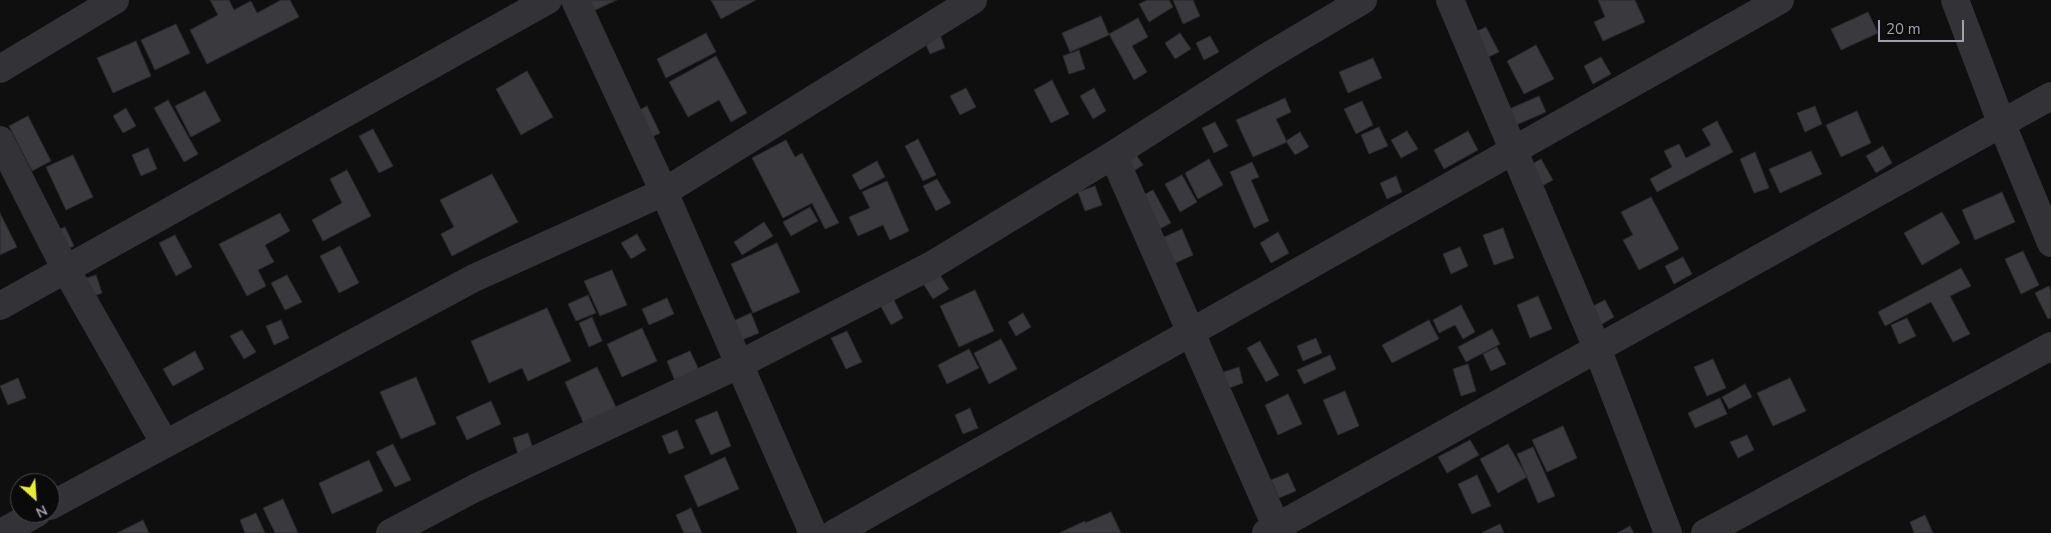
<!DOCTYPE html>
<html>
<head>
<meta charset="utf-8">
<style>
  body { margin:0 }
  #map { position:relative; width:2051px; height:533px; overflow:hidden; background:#0f0f10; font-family:"Nunito Sans",sans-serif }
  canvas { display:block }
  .north { position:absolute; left:10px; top:473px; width:50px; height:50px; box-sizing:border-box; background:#0a0a0b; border:1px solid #46464d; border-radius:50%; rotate:154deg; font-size:14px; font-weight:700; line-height:20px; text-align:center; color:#a1a0b1 }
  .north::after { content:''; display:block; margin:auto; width:18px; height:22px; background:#eaed2a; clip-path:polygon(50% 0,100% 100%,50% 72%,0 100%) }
  .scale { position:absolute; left:1878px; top:20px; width:86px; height:22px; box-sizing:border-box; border:2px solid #a1a0b1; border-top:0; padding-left:6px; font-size:15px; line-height:18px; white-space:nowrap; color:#a1a0b1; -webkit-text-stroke:4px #0a0a0b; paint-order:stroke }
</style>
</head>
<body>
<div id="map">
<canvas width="2051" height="533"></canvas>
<div class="north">N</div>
<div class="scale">20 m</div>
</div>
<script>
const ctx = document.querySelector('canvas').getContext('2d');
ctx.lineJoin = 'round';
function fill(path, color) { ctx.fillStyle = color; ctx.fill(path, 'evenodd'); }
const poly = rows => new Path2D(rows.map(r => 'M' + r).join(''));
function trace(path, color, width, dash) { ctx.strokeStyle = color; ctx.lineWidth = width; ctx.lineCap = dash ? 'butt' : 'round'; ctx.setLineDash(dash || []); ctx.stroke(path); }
const building = poly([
  [210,0,229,0,234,10,251,1,257,13,281,0,290,0,299,17,207,64,190,30,218,15,210,0],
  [574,0,617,0,582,16,574,0],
  [711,0,756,0,721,19,711,0],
  [1147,0,1169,0,1173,7,1149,22,1139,4,1147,0],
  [1173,0,1193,0,1200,16,1183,24,1173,0],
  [1598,0,1635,0,1645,22,1603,41,1594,22,1605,17,1598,0],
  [1868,12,1878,33,1841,50,1831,29,1868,12],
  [1101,16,1109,35,1070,52,1062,33,1101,16],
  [1138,18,1148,37,1132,46,1147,72,1134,80,1109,34,1138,18],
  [176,24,190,53,155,70,141,40,176,24],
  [1486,27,1499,52,1482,60,1469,35,1486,27],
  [939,32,945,48,930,54,923,38,939,32],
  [706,33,716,52,666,78,657,59,706,33],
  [1180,33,1191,49,1175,59,1165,43,1180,33],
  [1210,36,1219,52,1204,60,1196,43,1210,36],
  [136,41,151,76,113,93,97,58,136,41],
  [1536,45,1554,79,1524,94,1507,61,1536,45],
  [1079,50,1085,69,1069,74,1063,56,1079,50],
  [716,56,747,113,731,122,719,100,688,117,669,82,716,56],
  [1601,57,1611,74,1593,84,1584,66,1601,57],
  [1373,58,1382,78,1348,93,1339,72,1373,58],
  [527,71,553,117,521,135,496,89,527,71],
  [1052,80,1069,114,1051,123,1034,90,1052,80],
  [966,88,976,107,960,115,950,96,966,88],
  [1094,88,1106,111,1093,119,1080,96,1094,88],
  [205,91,221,121,191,137,175,106,205,91],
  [1539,96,1546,112,1514,126,1507,110,1539,96],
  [1285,98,1291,112,1276,119,1287,142,1253,157,1236,120,1285,98],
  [168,100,198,154,184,162,154,108,168,100],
  [1362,101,1373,125,1356,134,1344,109,1362,101],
  [647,106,660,133,644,141,631,114,647,106],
  [1815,106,1822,124,1805,132,1797,113,1815,106],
  [126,108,136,126,123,133,113,116,126,108],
  [1857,111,1871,143,1841,157,1826,125,1857,111],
  [28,116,51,161,32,171,9,126,28,116],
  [1717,121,1733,152,1657,192,1650,179,1672,167,1664,151,1679,144,1686,158,1711,145,1702,129,1717,121],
  [1215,122,1228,146,1214,153,1202,128,1215,122],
  [1379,127,1388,146,1369,154,1361,135,1379,127],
  [373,129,393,166,379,173,359,136,373,129],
  [1407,131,1418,149,1401,158,1391,140,1407,131],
  [1468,131,1478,150,1444,169,1434,150,1468,131],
  [1300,132,1309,147,1295,155,1286,141,1300,132],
  [918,139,936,175,923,181,905,146,918,139],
  [786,140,795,157,802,153,839,223,825,229,812,203,783,218,752,158,786,140],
  [1883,146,1892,163,1876,173,1866,156,1883,146],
  [148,148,157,169,141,176,132,155,148,148],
  [1132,149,1143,165,1126,176,1132,149],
  [1811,151,1822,174,1780,193,1769,169,1811,151],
  [1755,152,1769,188,1754,193,1740,159,1755,152],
  [73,155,93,197,66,210,46,167,73,155],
  [1209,159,1223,185,1198,199,1185,173,1209,159],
  [1541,159,1553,180,1536,189,1525,168,1541,159],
  [877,161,885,177,860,190,852,175,877,161],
  [1252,162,1259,177,1251,180,1269,221,1254,228,1230,172,1252,162],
  [347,170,371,216,323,241,312,220,342,203,330,179,347,170],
  [492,174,518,222,452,256,441,234,454,227,440,200,492,174],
  [1182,175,1197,202,1180,212,1165,184,1182,175],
  [1396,176,1402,192,1387,199,1380,183,1396,176],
  [937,179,951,203,936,211,923,186,937,179],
  [887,181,909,231,890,240,883,225,858,236,849,217,870,208,862,192,887,181],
  [1095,186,1102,205,1085,211,1078,192,1095,186],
  [1153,190,1171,223,1154,232,1136,199,1153,190],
  [2002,192,2015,222,1975,240,1962,210,2002,192],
  [1651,197,1679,249,1639,270,1623,240,1633,235,1621,212,1651,197],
  [810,207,818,221,791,236,783,222,810,207],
  [1942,212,1960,243,1922,265,1904,233,1942,212],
  [0,213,17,247,0,255,0,213],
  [280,213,290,231,265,245,274,262,258,270,266,286,247,296,219,244,280,213],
  [764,222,773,236,742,255,734,242,764,222],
  [65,227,74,246,59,253,51,233,65,227],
  [1503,228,1514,258,1494,265,1483,235,1503,228],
  [1182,229,1193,255,1171,265,1160,239,1182,229],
  [1278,232,1289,253,1271,263,1260,243,1278,232],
  [637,234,646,250,631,259,621,243,637,234],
  [175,235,192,267,176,276,159,243,175,235],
  [777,243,800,292,753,313,731,264,777,243],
  [340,246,359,283,339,293,320,256,340,246],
  [1460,247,1468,266,1451,274,1443,254,1460,247],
  [2023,251,2039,285,2021,294,2005,259,2023,251],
  [1683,257,1692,274,1674,284,1665,266,1683,257],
  [1961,268,1971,286,1950,296,1970,334,1953,342,1931,302,1885,326,1878,312,1961,268],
  [612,270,627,305,600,316,584,281,612,270],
  [938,272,949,289,933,299,922,282,938,272],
  [96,275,102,293,89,298,83,279,96,275],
  [287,275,302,302,285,310,271,283,287,275],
  [2049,286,2051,291,2051,318,2048,319,2035,293,2049,286],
  [975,290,994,331,959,347,940,306,975,290],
  [588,295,596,313,576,321,568,304,588,295],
  [1538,296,1552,329,1530,338,1517,305,1538,296],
  [667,298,674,314,649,325,642,309,667,298],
  [893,298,903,318,891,325,880,305,893,298],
  [1605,300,1614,317,1597,327,1587,309,1605,300],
  [1461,305,1475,332,1463,339,1455,325,1439,333,1433,320,1461,305],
  [547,308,571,361,528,381,522,368,489,383,471,341,547,308],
  [751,313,759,333,742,340,733,321,751,313],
  [1023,313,1031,327,1016,336,1008,322,1023,313],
  [592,317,602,341,589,347,579,323,592,317],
  [1907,318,1916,336,1899,344,1891,325,1907,318],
  [281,320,289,338,274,345,266,326,281,320],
  [1429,320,1439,339,1392,363,1382,345,1429,320],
  [642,328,657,361,622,377,607,344,642,328],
  [1492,329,1500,344,1466,362,1458,347,1492,329],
  [242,330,256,352,244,359,230,336,242,330],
  [847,331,862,362,846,369,831,338,847,331],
  [1316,338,1322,353,1303,361,1297,346,1316,338],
  [1001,339,1017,369,989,384,974,353,1001,339],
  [1260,341,1279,375,1266,382,1247,348,1260,341],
  [1497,347,1506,364,1491,371,1483,354,1497,347],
  [969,349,979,368,947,384,938,365,969,349],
  [195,351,204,369,173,386,163,369,195,351],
  [690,351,699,370,675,381,667,361,690,351],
  [1330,355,1336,369,1304,384,1297,370,1330,355],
  [1713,359,1726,388,1707,396,1694,367,1713,359],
  [1468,364,1476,391,1461,396,1453,369,1468,364],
  [597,367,617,409,584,424,565,382,597,367],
  [1239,367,1243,383,1226,389,1221,373,1239,367],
  [416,377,436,424,401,439,380,392,416,377],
  [18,378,26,398,8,405,0,386,18,378],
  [1790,378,1806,411,1773,426,1757,393,1790,378],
  [1745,384,1752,397,1729,409,1722,397,1745,384],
  [1345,391,1359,426,1338,435,1323,400,1345,391],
  [1288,394,1302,424,1278,435,1265,405,1288,394],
  [1720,398,1727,414,1695,428,1688,413,1720,398],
  [491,401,501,424,467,440,456,417,491,401],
  [970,408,978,428,963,434,955,415,970,408],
  [717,411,731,446,711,455,695,420,717,411],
  [1563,426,1577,458,1547,472,1532,440,1563,426],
  [677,430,684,448,669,454,662,436,677,430],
  [528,433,534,452,519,457,513,438,528,433],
  [1747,435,1754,450,1738,458,1730,442,1747,435],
  [1470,440,1479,455,1447,473,1438,457,1470,440],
  [393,444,411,480,395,487,376,452,393,444],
  [1508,444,1527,477,1498,493,1480,459,1508,444],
  [1533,447,1555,496,1538,503,1517,454,1533,447],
  [725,457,739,489,698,507,684,476,725,457],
  [369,460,383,491,332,514,319,483,369,460],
  [1288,473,1296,491,1279,498,1271,480,1288,473],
  [1477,475,1491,506,1472,514,1458,484,1477,475],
  [283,499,298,533,275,533,263,508,283,499],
  [691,508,702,533,684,533,676,515,691,508],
  [1111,512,1121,533,1059,533,1085,521,1085,523,1111,512],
  [256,513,265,533,245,533,240,520,256,513],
  [1925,515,1933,533,1914,533,1910,522,1925,515],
  [143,520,149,533,117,533,143,520],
  [1500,524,1504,533,1484,533,1483,532,1500,524],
  [1630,526,1634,533,1617,533,1630,526]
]);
fill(building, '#3a393d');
trace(building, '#2a292c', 1);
trace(poly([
  [575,0,664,192,813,533],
  [1450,0,1597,348,1668,533],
  [1955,0,2001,122,2051,243],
  [0,69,115,0],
  [0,140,66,270,165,444],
  [1113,155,1279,533],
  [0,306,548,0],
  [50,506,474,278,664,192,973,0],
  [1,533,37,513],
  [390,533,475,488,738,365,932,265,1113,155,1265,58,1363,0],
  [835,533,1780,0],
  [1266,533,2051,96],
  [1705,533,2051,346]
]), '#333237', 28);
</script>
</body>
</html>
